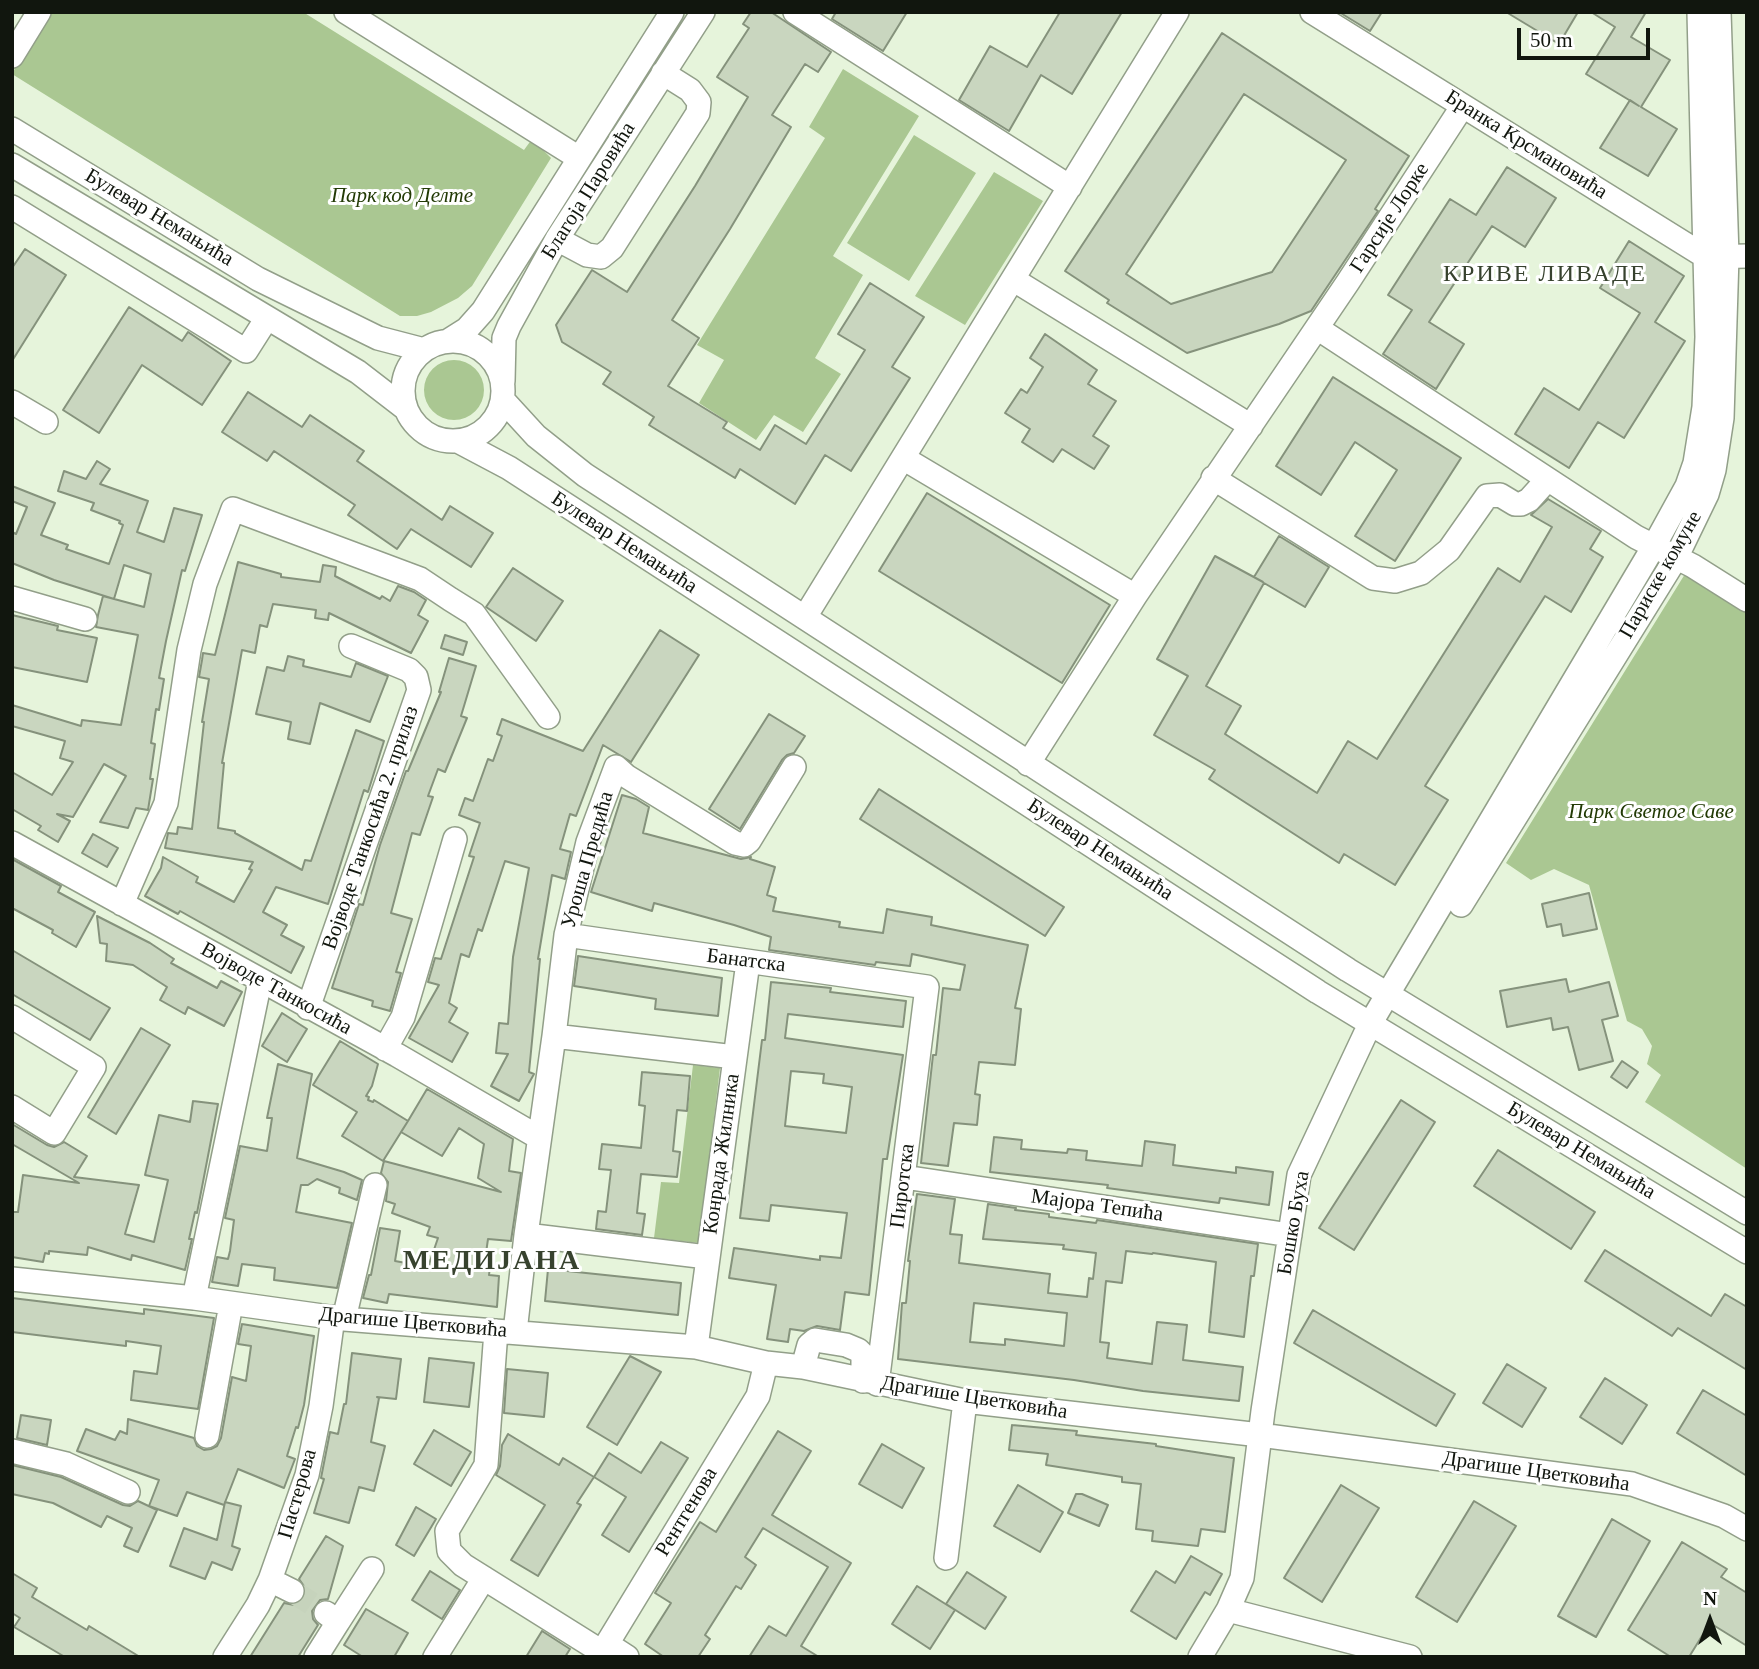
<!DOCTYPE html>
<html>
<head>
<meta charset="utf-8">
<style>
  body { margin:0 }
  #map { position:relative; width:1759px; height:1669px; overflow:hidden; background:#e6f4db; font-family:"Times New Roman",serif }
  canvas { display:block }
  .frame { position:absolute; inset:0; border:14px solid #11160e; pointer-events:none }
  .north { position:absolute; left:1675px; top:1585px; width:70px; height:70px; -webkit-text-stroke:5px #fff; paint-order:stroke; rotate:0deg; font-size:19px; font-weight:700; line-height:28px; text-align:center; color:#11160e }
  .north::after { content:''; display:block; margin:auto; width:24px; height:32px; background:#11160e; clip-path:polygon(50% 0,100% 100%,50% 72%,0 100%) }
  .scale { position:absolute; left:1517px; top:28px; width:133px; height:32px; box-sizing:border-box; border:4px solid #11160e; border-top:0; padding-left:9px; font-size:21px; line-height:24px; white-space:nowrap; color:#11160e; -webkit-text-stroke:5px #fff; paint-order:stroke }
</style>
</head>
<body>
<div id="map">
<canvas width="1759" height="1669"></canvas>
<div class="frame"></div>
<div class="north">N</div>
<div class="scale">50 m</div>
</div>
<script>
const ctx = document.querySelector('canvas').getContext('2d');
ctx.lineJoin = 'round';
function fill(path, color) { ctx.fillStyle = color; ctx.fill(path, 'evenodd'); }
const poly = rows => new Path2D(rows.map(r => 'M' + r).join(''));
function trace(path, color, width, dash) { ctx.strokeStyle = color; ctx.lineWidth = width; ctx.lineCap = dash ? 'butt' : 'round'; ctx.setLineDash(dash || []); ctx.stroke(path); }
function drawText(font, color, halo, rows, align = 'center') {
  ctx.font = font + ' "Times New Roman",serif'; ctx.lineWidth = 6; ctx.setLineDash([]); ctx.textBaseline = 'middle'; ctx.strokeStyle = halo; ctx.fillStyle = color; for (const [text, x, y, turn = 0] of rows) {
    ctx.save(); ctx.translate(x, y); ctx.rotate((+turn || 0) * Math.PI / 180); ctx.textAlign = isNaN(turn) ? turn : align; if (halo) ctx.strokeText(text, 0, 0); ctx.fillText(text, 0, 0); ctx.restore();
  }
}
fill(poly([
  [46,12,217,12,224,14,225,12,303,12,524,150,532,139,551,158,472,286,458,298,431,312,417,316,400,316,12,74],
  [843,69,919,116,833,256,863,275,815,358,841,374,803,432,774,415,756,440,699,403,724,360,697,345,825,138,809,127],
  [914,135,976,173,909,281,847,243],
  [994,172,1043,201,965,325,915,296],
  '424 390a30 30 0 1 1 60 0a30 30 0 1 1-60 0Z',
  [1685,574,1747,612,1747,1169,1645,1102,1661,1075,1647,1064,1652,1046,1642,1029,1627,1021,1589,885,1554,869,1531,880,1506,863],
  [693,1065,720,1068,699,1243,654,1238,661,1182,679,1183]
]), '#aac792');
const building = poly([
  [751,12,771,12,831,52,818,72,805,64,772,115,791,127,730,229,672,320,699,338,668,386,727,422,723,428,760,450,775,425,806,444,865,350,838,334,870,283,924,317,892,367,910,378,851,471,825,455,795,504,740,469,735,478,649,425,654,417,603,384,611,372,562,342,556,325,592,270,627,292,695,186,748,97,717,77,749,28,743,24,751,12],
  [836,12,907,12,883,51,832,19,836,12],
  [1060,12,1122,12,1072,94,1041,75,1009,131,959,100,990,46,1027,67,1060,12],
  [1339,12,1382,12,1370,31,1339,12],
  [1506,12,1578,12,1559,44,1506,12],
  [1591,12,1646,12,1631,37,1670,60,1641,107,1677,129,1648,176,1600,148,1630,100,1639,106,1586,74,1615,27,1591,12],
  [1222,33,1409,156,1375,209,1378,211,1311,311,1279,324,1187,353,1107,303,1109,300,1065,271,1222,33],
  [1244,94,1346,160,1272,272,1171,304,1126,274,1244,94],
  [1507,167,1556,198,1525,247,1492,226,1429,322,1464,344,1436,389,1383,354,1412,310,1388,295,1450,199,1476,215,1507,167],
  [1629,241,1684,276,1655,322,1685,341,1624,438,1598,422,1569,468,1515,434,1544,388,1579,410,1640,313,1600,288,1629,241],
  [25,249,66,275,12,361,12,268,25,249],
  [129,307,182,341,188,332,231,361,202,405,142,365,99,433,63,410,129,307],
  [1045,334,1097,370,1088,384,1116,401,1093,436,1109,446,1094,469,1062,449,1053,462,1022,442,1030,429,1005,413,1021,389,1027,393,1043,367,1030,358,1045,334],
  [1333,377,1461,458,1395,561,1355,536,1397,470,1355,442,1321,495,1276,466,1333,377],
  [248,392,302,427,310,415,364,451,357,461,442,520,450,506,493,533,471,567,411,529,397,549,348,515,355,505,274,451,267,461,222,432,248,392],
  [97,461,110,469,100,484,148,501,137,532,164,542,174,508,202,515,185,571,182,570,166,641,159,678,164,679,159,710,156,709,151,743,155,744,150,779,153,779,148,810,136,808,128,828,100,822,126,776,104,764,73,817,57,814,70,821,58,842,38,830,41,826,12,809,12,772,52,795,73,762,60,758,65,741,12,726,12,705,81,726,82,720,121,725,138,635,96,627,98,615,103,596,144,607,151,574,124,565,114,599,54,580,12,563,12,532,16,534,27,507,12,501,12,486,55,503,41,535,68,545,66,549,109,564,123,525,119,523,120,521,91,510,94,503,58,491,64,471,86,479,97,461],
  [927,493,1110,605,1062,683,879,571,927,493],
  [1548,499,1601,531,1590,549,1603,557,1571,612,1545,596,1425,786,1448,800,1395,885,1344,854,1339,863,1209,779,1215,770,1154,735,1188,676,1157,659,1215,556,1263,582,1254,577,1279,536,1329,567,1305,607,1264,583,1206,686,1241,706,1225,734,1317,793,1348,741,1377,759,1498,568,1520,582,1552,527,1531,515,1548,499],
  [238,562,281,574,281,577,320,582,323,565,336,567,335,576,380,599,382,596,390,601,398,586,414,592,426,600,418,615,428,621,411,653,329,613,328,620,315,618,316,610,273,604,267,627,260,625,255,653,242,650,222,763,224,763,218,828,235,831,235,833,302,870,305,860,311,861,356,730,384,741,368,792,364,790,328,904,276,887,263,912,287,925,281,935,304,947,291,973,180,911,178,914,145,896,161,868,163,857,198,877,196,882,234,902,252,870,249,869,253,862,165,848,168,833,177,834,178,827,192,829,204,722,202,722,209,679,199,677,202,660,203,653,215,655,238,562],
  [513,568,563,601,536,641,486,607,513,568],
  [12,615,58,626,57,630,97,638,87,682,12,667,12,615],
  [660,630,699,655,631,762,603,745,576,816,570,814,560,849,571,852,565,879,552,875,538,959,540,959,529,1072,534,1074,519,1101,491,1086,508,1054,496,1053,499,1023,508,1024,513,957,529,868,505,861,482,931,478,929,469,957,461,954,449,1003,457,1008,449,1022,468,1033,452,1062,409,1038,439,985,428,982,435,958,441,959,474,857,469,856,480,823,459,815,465,798,473,801,488,759,493,761,502,736,497,734,502,719,583,751,660,630],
  [445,635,467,642,463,655,441,648,445,635],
  [288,656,304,660,303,666,351,677,356,663,388,676,370,722,320,703,310,744,288,739,291,722,256,714,267,667,284,671,288,656],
  [449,658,476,666,461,716,467,718,445,772,438,769,428,796,433,797,420,835,412,833,391,913,412,919,396,972,401,973,390,1011,372,1006,373,1001,332,988,359,904,363,905,380,845,406,771,408,771,441,692,439,692,449,658],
  [769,714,805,736,794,753,787,755,782,760,740,829,709,809,769,714],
  [879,789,1064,907,1045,936,860,819,879,789],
  [622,795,636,799,649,807,643,833,741,859,751,857,750,859,775,867,767,895,776,898,773,911,840,922,839,927,883,933,887,909,896,911,932,917,931,925,1028,945,1015,1008,1021,1009,1015,1065,979,1062,975,1094,980,1095,977,1125,954,1123,948,1166,921,1163,933,1055,936,1055,943,988,960,990,965,965,912,954,910,966,876,962,875,965,769,950,771,937,734,925,654,903,652,911,591,892,622,795],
  [93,834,118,848,107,867,82,853,93,834],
  [12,859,61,886,58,892,95,912,76,947,52,933,53,930,12,908,12,859],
  [1589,893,1597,929,1563,936,1561,924,1547,927,1542,904,1589,893],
  [97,916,150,943,174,959,171,963,217,988,221,981,242,992,224,1026,188,1007,185,1014,160,1000,167,987,133,965,106,961,107,944,100,943,97,916],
  [12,950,110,1008,90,1040,12,994,12,950],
  [578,956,722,978,718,1016,655,1009,656,999,574,986,578,956],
  [1566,979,1569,992,1609,982,1618,1016,1602,1020,1613,1061,1579,1070,1568,1027,1553,1030,1551,1018,1507,1027,1500,991,1566,979],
  [771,982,831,988,830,992,906,1001,903,1027,788,1014,785,1038,903,1055,887,1159,883,1159,869,1295,845,1292,840,1330,817,1326,804,1331,790,1329,788,1342,767,1339,776,1285,729,1278,734,1248,820,1260,820,1256,841,1258,847,1213,771,1205,769,1221,740,1218,762,1040,765,1040,771,982],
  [791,1071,824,1074,823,1083,852,1087,846,1133,785,1126,791,1071],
  [282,1013,307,1029,287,1062,262,1046,282,1013],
  [141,1028,170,1045,116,1134,88,1117,141,1028],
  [340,1041,378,1064,372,1086,366,1096,369,1097,368,1100,373,1102,374,1100,408,1121,427,1089,513,1139,509,1171,521,1173,511,1241,488,1239,484,1267,490,1267,489,1275,499,1276,497,1307,389,1294,387,1303,363,1298,369,1275,371,1275,380,1228,400,1231,395,1261,428,1267,438,1238,427,1235,430,1227,392,1213,395,1204,386,1201,388,1182,381,1173,384,1161,501,1192,478,1178,484,1144,459,1128,442,1156,401,1132,408,1121,383,1161,342,1136,357,1112,313,1085,340,1041],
  [1622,1061,1638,1072,1627,1088,1611,1077,1622,1061],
  [278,1064,312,1074,297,1158,344,1172,362,1180,357,1200,339,1193,340,1188,317,1179,308,1185,301,1185,296,1212,352,1223,337,1288,274,1280,275,1268,242,1264,238,1286,212,1282,217,1257,228,1259,230,1251,234,1220,225,1218,240,1146,267,1151,272,1118,267,1118,278,1064],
  [642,1072,690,1076,687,1111,677,1110,673,1151,680,1152,677,1177,641,1174,637,1213,645,1214,642,1235,596,1229,598,1211,606,1212,611,1170,599,1169,602,1144,641,1148,645,1106,639,1105,642,1072],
  [1401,1100,1435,1122,1354,1250,1319,1228,1401,1100],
  [193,1101,218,1104,197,1213,195,1212,189,1239,192,1239,185,1270,132,1255,131,1260,88,1247,87,1255,49,1251,49,1254,45,1253,43,1262,12,1257,12,1212,18,1212,23,1175,79,1183,12,1144,12,1124,47,1145,54,1147,64,1142,87,1156,74,1177,139,1185,125,1234,154,1242,168,1180,145,1175,159,1115,190,1122,193,1101],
  [994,1137,1022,1140,1021,1149,1067,1153,1068,1149,1087,1151,1086,1160,1142,1166,1145,1141,1175,1145,1173,1165,1236,1173,1236,1167,1273,1172,1269,1205,1220,1198,1219,1203,1107,1188,1108,1185,990,1172,994,1137],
  [1498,1150,1595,1212,1571,1249,1474,1186,1498,1150],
  [917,1194,955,1199,950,1234,962,1235,959,1263,1050,1274,1048,1293,1087,1297,1089,1278,1093,1279,1096,1253,1063,1249,1064,1245,983,1239,988,1204,1016,1208,1015,1210,1049,1214,1049,1217,1096,1223,1097,1220,1258,1244,1254,1276,1251,1276,1244,1337,1209,1332,1216,1262,1153,1253,1152,1254,1126,1251,1122,1283,1106,1281,1100,1342,1109,1343,1107,1358,1152,1364,1157,1322,1187,1325,1183,1360,1243,1367,1239,1401,1143,1391,1074,1380,898,1359,902,1303,906,1303,910,1261,908,1261,917,1194],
  [974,1303,1067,1313,1064,1346,1005,1339,1005,1345,970,1342,974,1303],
  [1605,1250,1711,1316,1725,1294,1747,1307,1747,1370,1678,1328,1672,1336,1585,1281,1605,1250],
  [548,1269,681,1283,678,1315,545,1301,548,1269],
  [12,1298,144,1314,144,1309,214,1318,198,1409,131,1400,134,1371,157,1374,161,1346,126,1341,126,1346,12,1332,12,1298],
  [1313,1310,1455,1394,1436,1426,1294,1343,1313,1310],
  [242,1324,314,1336,304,1405,298,1428,296,1427,287,1456,295,1459,284,1488,238,1469,224,1505,187,1492,177,1516,149,1506,159,1480,77,1451,86,1429,115,1440,120,1431,127,1434,128,1419,194,1438,197,1446,204,1450,211,1449,217,1446,221,1438,232,1377,246,1381,251,1346,238,1344,242,1324],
  [352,1353,401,1359,396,1399,377,1397,379,1398,371,1442,385,1446,374,1491,359,1487,349,1523,314,1513,324,1479,321,1478,330,1432,338,1434,344,1404,346,1404,352,1353],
  [630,1356,661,1372,617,1445,587,1427,630,1356],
  [429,1358,474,1363,469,1407,424,1402,429,1358],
  [1507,1364,1546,1388,1522,1427,1483,1403,1507,1364],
  [507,1369,548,1373,544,1417,504,1413,507,1369],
  [1605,1378,1647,1405,1622,1444,1580,1417,1605,1378],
  [1703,1390,1747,1416,1747,1476,1677,1433,1703,1390],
  [21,1415,51,1420,47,1445,17,1438,21,1415],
  [1012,1425,1077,1431,1076,1435,1156,1444,1156,1446,1234,1458,1225,1532,1201,1529,1198,1546,1152,1541,1153,1531,1136,1529,1141,1484,1122,1482,1122,1477,1046,1465,1048,1454,1009,1450,1012,1425],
  [434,1430,471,1452,451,1486,414,1464,434,1430],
  [778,1431,811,1451,772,1515,851,1563,801,1646,819,1657,749,1657,769,1626,786,1636,828,1567,763,1528,745,1557,756,1565,741,1589,736,1586,705,1635,710,1639,698,1657,664,1657,645,1644,671,1603,655,1593,700,1522,716,1532,778,1431],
  [508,1434,559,1465,563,1458,594,1477,577,1503,581,1505,538,1576,511,1560,545,1505,496,1475,500,1466,502,1445,508,1434],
  [661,1442,688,1458,629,1552,602,1535,626,1497,594,1477,609,1453,641,1473,661,1442],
  [882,1444,924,1468,902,1508,859,1484,882,1444],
  [12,1465,61,1477,123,1505,130,1506,138,1501,157,1510,138,1552,124,1546,132,1528,107,1516,101,1527,53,1503,12,1494,12,1465],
  [1018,1485,1063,1512,1040,1552,994,1526,1018,1485],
  [1341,1485,1379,1508,1322,1602,1284,1578,1341,1485],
  [1076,1494,1082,1494,1108,1505,1099,1526,1068,1513,1076,1494],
  [1474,1501,1516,1526,1457,1622,1416,1597,1474,1501],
  [225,1502,241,1506,232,1546,240,1549,232,1570,212,1562,205,1579,170,1566,184,1528,217,1540,225,1502],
  [416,1507,436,1519,414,1556,396,1545,416,1507],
  [1612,1519,1650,1541,1596,1637,1558,1616,1612,1519],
  [326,1536,343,1546,328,1599,320,1600,312,1611,313,1619,318,1625,298,1657,250,1657,284,1603,294,1605,304,1598,306,1589,299,1579,326,1536],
  [1682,1542,1727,1569,1721,1577,1747,1593,1747,1646,1710,1623,1689,1657,1671,1657,1628,1630,1682,1542],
  [1191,1556,1222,1574,1210,1595,1205,1592,1176,1639,1131,1611,1156,1571,1175,1583,1191,1556],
  [430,1571,460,1590,442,1619,412,1600,430,1571],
  [967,1572,1006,1597,985,1629,946,1604,967,1572],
  [12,1573,37,1588,32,1597,87,1630,89,1626,140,1657,65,1657,14,1627,20,1618,12,1613,12,1573],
  [917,1586,955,1610,930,1649,892,1624,917,1586],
  [366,1609,408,1633,394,1657,363,1657,344,1645,366,1609],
  [542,1631,570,1649,565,1657,526,1657,542,1631]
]);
fill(building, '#c9d6bf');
trace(building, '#85927c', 2);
trace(poly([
  [292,1591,326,1613]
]), '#c6d3bc', 23, [23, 11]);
const minor = poly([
  [346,12,579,158],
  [795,12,1070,187],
  [1312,12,1706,257,1747,256],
  [12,56,39,12],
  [12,129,258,279,378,338,424,350],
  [12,165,358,372,406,409],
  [12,207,246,351,267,318],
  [557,239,587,255,601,257,612,248,698,113,699,102,690,90,663,73],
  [1014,280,1251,426],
  [1317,328,1636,537,1693,566,1747,600],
  '403 391a50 50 0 1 1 100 0a50 50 0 1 1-100 0Z',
  [448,341,467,329,483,311,672,12],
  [503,381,504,338,509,326,557,239,703,12],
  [503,400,536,436,585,475,1348,970,1747,1213],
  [12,402,46,422],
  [458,441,509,468,1318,992,1747,1252],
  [903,458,1135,596],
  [1213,478,1373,578,1395,581,1421,573,1449,550,1487,496,1500,495,1515,504,1521,504,1529,500,1547,480],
  [12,598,85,619],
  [805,617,1177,12],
  [1028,764,1135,596,1348,282,1462,107],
  [12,843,397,1055,538,1137],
  [122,904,166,803,189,650,205,584,233,509,420,579,450,599,474,614,548,717],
  [1461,905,1676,558,1707,494,1714,470,1722,418,1727,256,1719,12],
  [566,935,927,987,877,1384],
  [308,1008,419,690,416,677,409,670,351,646],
  [12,1017,94,1067,54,1133,12,1107],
  [554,1036,735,1057],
  [385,1049,403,1017,455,839],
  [904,1177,1290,1235],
  [526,1235,707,1257],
  [12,1279,194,1298,260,981],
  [194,1298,344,1319,696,1347,766,1363,803,1367,965,1401,1260,1435,1632,1484,1724,1516,1747,1529],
  [344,1319,375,1185],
  [496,1331,486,1465,447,1531,449,1551,463,1565,602,1652],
  [515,1332,526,1235,554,1036,566,935,588,842,616,767,626,776,735,843,744,845,749,841,794,767],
  [696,1347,748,962],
  [803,1367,809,1345,815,1340,846,1345,858,1350,863,1355,863,1381],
  [207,1436,229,1315],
  [12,1451,66,1464,128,1492],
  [946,1558,965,1401],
  [270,1580,292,1591],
  [1228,1610,1410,1657],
  [338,1622,372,1569],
  [607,1644,627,1657],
  [225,1657,258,1605,270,1580,307,1475,321,1406,333,1317],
  [316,1657,338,1622,326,1613],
  [435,1657,484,1578],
  [599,1657,758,1396,766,1363],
  [1200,1657,1228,1610,1242,1578,1263,1411,1299,1175,1370,1024,1654,546,1687,486,1695,463,1704,407,1707,337,1699,12]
]);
trace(minor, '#929f89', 26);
trace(minor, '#fff', 23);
drawText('21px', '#11160e', '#fff', [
  ["Бранка Крсмановића",1526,145,32],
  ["Благоја Паровића",589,191,-58],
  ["Булевар Немањића",159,218,31],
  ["Гарсије Лорке",1390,218,-57],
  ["Булевар Немањића",624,543,33],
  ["Париске комуне",1661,575,-60],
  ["Војводе Танкосића 2. прилаз",371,828,-71],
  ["Булевар Немањића",1100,850,33],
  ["Уроша Предића",588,860,-74],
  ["Банатска",746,961,7],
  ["Војводе Танкосића",276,989,29],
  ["Булевар Немањића",1581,1151,31],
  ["Конрада Жилника",722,1154,-82],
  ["Пиротска",903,1186,-83],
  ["Мајора Тепића",1097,1206,8],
  ["Бошко Буха",1294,1223,-80],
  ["Драгише Цветковића",413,1323,5],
  ["Драгише Цветковића",974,1398,9],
  ["Драгише Цветковића",1536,1472,8],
  ["Пастерова",298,1494,-74],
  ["Рентгенова",687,1512,-59]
]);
drawText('italic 21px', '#223a05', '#fff', [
  ["Парк код Делте",402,196],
  ["Парк Светог Саве",1651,812]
]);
ctx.letterSpacing = '2px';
drawText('24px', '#37422e', '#fff', [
  ["КРИВЕ ЛИВАДЕ",1545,275]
]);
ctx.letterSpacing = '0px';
ctx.letterSpacing = '2px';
drawText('bold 28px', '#37422e', '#fff', [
  ["МЕДИЈАНА",492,1262]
]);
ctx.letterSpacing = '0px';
</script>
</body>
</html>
